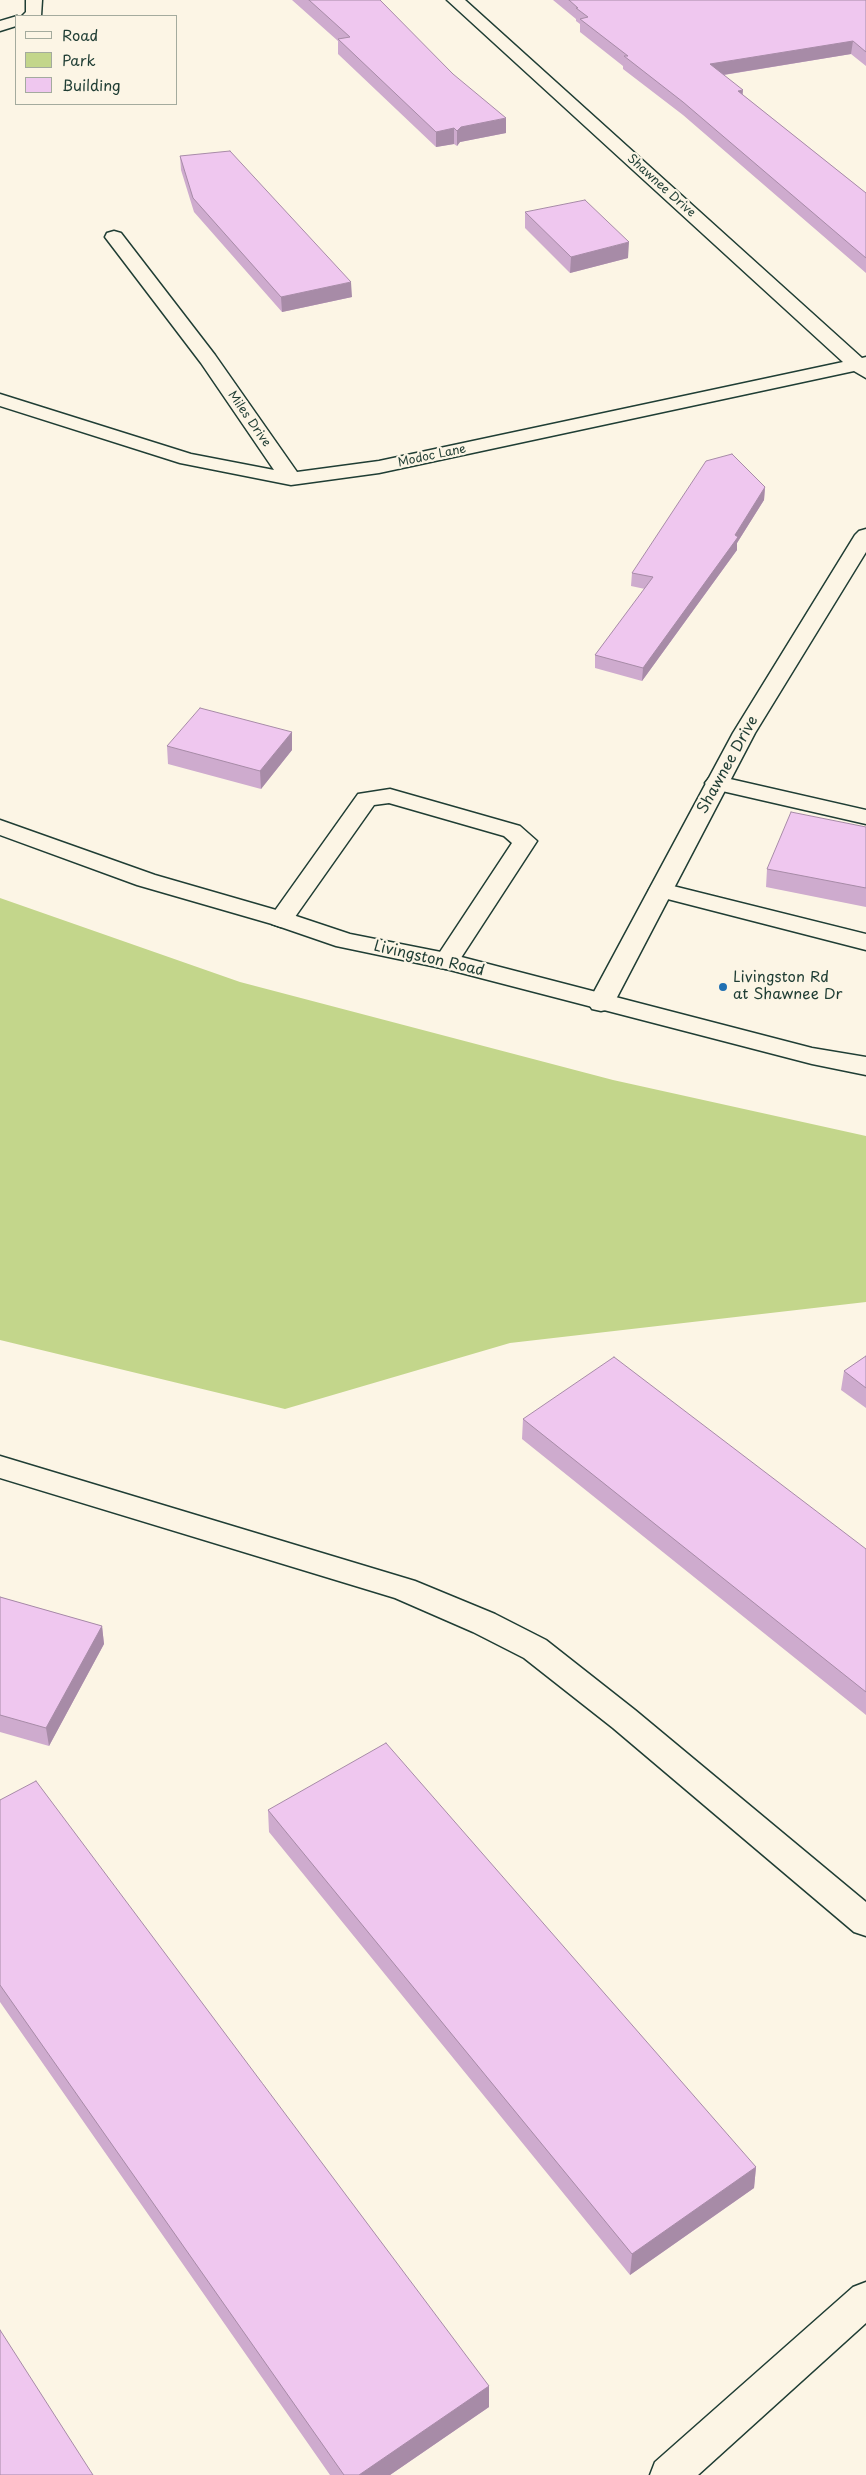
<!DOCTYPE html>
<html>
<head>
<meta charset="utf-8">
<style>
  body { margin:0 }
  #map { position:relative; width:866px; height:2475px; overflow:hidden; background:#fcf5e5; font-family:"Playpen Sans",sans-serif }
  canvas { display:block }
  .legend { position:absolute; left:15px; top:15px; width:162px; height:90px; box-sizing:border-box; background:#fcf5e5; border:1px solid #a4ab9e; margin:0; padding:6px 9px; list-style:none; font-size:15px; color:#1f3d34 }
  .legend li { display:flex; align-items:center; gap:10px; height:25px }
  .legend b { width:25px; border:1px solid #a4ab9e }
</style>
</head>
<body>
<div id="map">
<canvas width="866" height="2475"></canvas>
<ul class="legend">
<li><b style="height:6px;background:#fcf5e5"></b>Road</li>
<li><b style="height:14px;background:#c3d68b"></b>Park</li>
<li><b style="height:14px;background:#efc7ef"></b>Building</li>
</ul>
</div>
<script>
const ctx = document.querySelector('canvas').getContext('2d');
ctx.lineJoin = 'round';
function fill(path, color) { ctx.fillStyle = color; ctx.fill(path, 'evenodd'); }
const poly = rows => new Path2D(rows.map(r => 'M' + r).join(''));
function trace(path, color, width, dash) { ctx.strokeStyle = color; ctx.lineWidth = width; ctx.lineCap = dash ? 'butt' : 'round'; ctx.setLineDash(dash || []); ctx.stroke(path); }
function drawText(font, color, halo, rows, align = 'center') {
  ctx.font = font + ' "Playpen Sans",sans-serif'; ctx.lineWidth = 4.5; ctx.setLineDash([]); ctx.textBaseline = 'middle'; ctx.strokeStyle = halo; ctx.fillStyle = color; for (const [text, x, y, turn = 0] of rows) {
    ctx.save(); ctx.translate(x, y); ctx.rotate((+turn || 0) * Math.PI / 180); ctx.textAlign = isNaN(turn) ? turn : align; if (halo) ctx.strokeText(text, 0, 0); ctx.fillText(text, 0, 0); ctx.restore();
  }
}
fill(poly([
  [0,898,240,982,613,1080,866,1136,866,1302,510,1343,285,1409,0,1340]
]), '#c3d68b');
const lane = poly([
  [717,776,866,810,866,824,709,788,705,783,709,778,717,776],
  [390,789,520,826,537,841,455,967,446,969,437,967,434,961,512,843,504,836,389,803,374,805,290,924,281,927,272,924,269,919,358,794,390,789],
  [661,883,866,934,866,950,652,895,649,890,652,885,661,883],
  [0,1456,415,1581,495,1614,546,1640,635,1710,866,1902,866,1936,854,1932,613,1728,524,1658,473,1632,395,1598,0,1478,0,1456],
  [866,2282,866,2323,698,2475,650,2475,655,2462,853,2287,866,2282]
]);
const street = poly([
  [26,0,42,0,41,16,22,16,26,12,26,0],
  [447,0,465,0,862,358,866,357,866,378,854,371,379,473,291,485,180,463,0,406,0,394,191,454,274,470,201,363,105,237,107,233,114,231,121,233,215,355,297,472,379,461,843,362,447,0],
  [17,16,16,26,0,31,0,21,17,16],
  [866,529,866,552,755,733,614,1003,610,1009,601,1011,592,1009,588,1003,733,733,855,535,859,531,866,529]
]);
const secondary = poly([
  [0,820,155,875,290,914,350,934,446,953,812,1048,866,1057,866,1075,812,1064,446,969,336,946,272,924,137,885,0,835,0,820]
]);
trace(lane, '#1f3d34', 3);
trace(street, '#1f3d34', 3);
trace(secondary, '#1f3d34', 3);
fill(lane, '#fcf5e5');
fill(street, '#fcf5e5');
fill(secondary, '#fcf5e5');
fill(poly([
  [292,0,380,0,506,133,460,142,457,146,454,144,436,147,338,54,338,41],
  [553,0,866,0,866,66,851,54,724,75,743,95,866,193,866,273,683,115,623,69,623,66,580,32,580,24,576,21,576,19],
  [180,156,352,297,282,312,194,212,181,170],
  [525,212,628,258,570,273,525,228],
  [765,487,764,500,737,543,737,550,642,681,595,668,595,655,645,589,631,586,632,573],
  [292,732,292,750,261,789,168,764,167,746],
  [866,827,866,907,766,887,767,869],
  [866,1356,866,1408,841,1390,844,1371],
  [523,1419,866,1549,866,1715,522,1439],
  [0,1597,102,1626,104,1644,49,1746,0,1732],
  [0,1800,489,2386,489,2407,390,2475,330,2475,0,2002],
  [268,1810,756,2167,754,2188,630,2275,269,1832]
]), '#ceabce');
fill(poly([
  [853,41,851,54,710,77,710,64],
  [743,90,742,103,738,91],
  [506,118,506,133,460,142,457,146,457,131,461,127],
  [454,128,454,144,436,147,436,132],
  [629,242,628,258,570,273,571,257],
  [351,282,352,297,282,312,281,297],
  [765,487,764,500,737,543,737,550,642,681,643,668,735,535],
  [292,732,292,750,261,789,260,771],
  [102,1626,104,1644,49,1746,46,1728],
  [756,2167,754,2188,630,2275,632,2254],
  [489,2386,489,2407,390,2475,359,2475]
]), '#a78ba7');
const building = poly([
  [309,0,380,0,453,74,506,118,461,127,457,131,454,128,436,132,338,39,350,37,309,0],
  [569,0,866,0,866,52,853,41,710,64,743,90,738,91,866,193,866,258,683,102,624,56,628,56,580,19,588,17,576,8,578,8,569,0],
  [230,151,351,282,281,297,193,198,180,156,230,151],
  [585,200,629,242,571,257,525,212,585,200],
  [732,454,765,487,735,535,738,537,643,668,595,655,653,577,632,573,706,461,732,454],
  [200,708,292,732,260,771,167,746,200,708],
  [791,812,866,827,866,888,767,869,791,812],
  [866,1356,866,1388,844,1371,866,1356],
  [614,1357,866,1549,866,1692,523,1419,614,1357],
  [0,1597,102,1626,46,1728,0,1715,0,1597],
  [386,1743,756,2167,632,2254,268,1810,386,1743],
  [36,1781,489,2386,359,2475,344,2475,0,1985,0,1800,36,1781],
  [0,2330,93,2475,0,2475,0,2330]
]);
fill(building, '#efc7ef');
trace(building, '#a78ba7', 1);
for (const [x, y, r, color] of [
  [723,987,5,"#1f6fb2"]
]) { const dot = new Path2D(); dot.arc(x, y, r, 0, 2 * Math.PI); ctx.fillStyle = color; ctx.fill(dot); trace(dot, '#fcf5e5', 2); }
drawText('12px', '#1f3d34', '#fcf5e5', [
  ["Shawnee Drive",661,186,42],
  ["Miles Drive",249,419,55],
  ["Modoc Lane",432,456,-12]
]);
drawText('15px', '#1f3d34', '#fcf5e5', [
  ["Shawnee Drive",728,765,-61],
  ["Livingston Road",429,959,13]
]);
drawText('15px', '#1f3d34', '#fcf5e5', [
  ["Livingston Rd",733,978],
  ["at Shawnee Dr",733,995]
], 'left');
</script>
</body>
</html>
